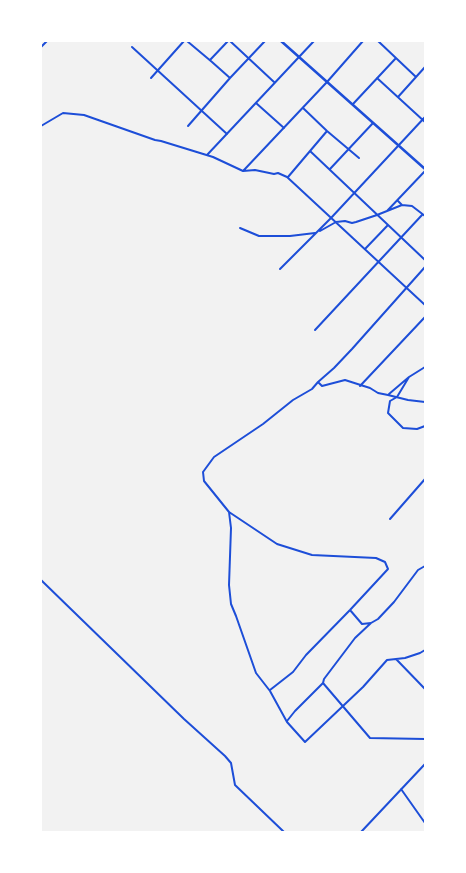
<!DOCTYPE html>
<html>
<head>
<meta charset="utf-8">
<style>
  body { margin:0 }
  #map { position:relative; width:466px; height:873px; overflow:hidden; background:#f2f2f2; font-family:Helvetica,sans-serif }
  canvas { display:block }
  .frame { position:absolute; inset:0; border:42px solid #fff; pointer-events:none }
</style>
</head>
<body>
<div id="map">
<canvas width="466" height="873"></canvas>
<div class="frame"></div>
</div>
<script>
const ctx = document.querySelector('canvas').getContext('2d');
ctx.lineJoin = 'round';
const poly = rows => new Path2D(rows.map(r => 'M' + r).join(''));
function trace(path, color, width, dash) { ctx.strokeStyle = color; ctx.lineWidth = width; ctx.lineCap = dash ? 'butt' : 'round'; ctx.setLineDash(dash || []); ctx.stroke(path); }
trace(poly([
  [187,41,212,62,230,78],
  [230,41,274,82],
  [378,41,416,77],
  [41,47,47,41],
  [132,47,227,134],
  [210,60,228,41],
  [151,78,184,41],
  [377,78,425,122],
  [398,97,425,67],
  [256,103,284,128],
  [353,104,396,58],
  [303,108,327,131,359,158],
  [41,126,63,113,84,115,155,140,161,141,213,157,243,171,255,170,274,174,278,173,287,177,425,305],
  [188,126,230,78,265,41],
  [310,151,425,260],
  [207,155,314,41],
  [330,169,373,123],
  [244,170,327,82,363,41],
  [288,177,327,131],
  [398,201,402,205,412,206,425,216],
  [387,211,425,171],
  [240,228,259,236,290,236,315,233],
  [320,231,336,222,345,221,352,223,356,222,377,215,402,205],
  [365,249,388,225],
  [425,267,352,349,334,368,318,382,312,389,293,400,263,424,214,457,203,472,204,481,229,512,231,528,229,585,231,604,236,616,256,673,270,691,287,722,305,742,363,687,387,660,405,658,420,653,425,650],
  [280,269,331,218,425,117],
  [315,330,422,215],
  [409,377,397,397,390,401,388,413,403,428,417,429,425,426],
  [318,382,322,386,345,380,370,388,378,393,388,395,408,400,425,402],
  [360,386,425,317],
  [389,394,409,377,425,367],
  [229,512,277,544,312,555,376,558,385,562,388,569,350,610,306,655,293,672,270,690],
  [390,519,425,479],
  [425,566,418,570,394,602,378,619,371,623,355,638,324,679,323,683,370,738,425,739],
  [41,580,184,719,225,756,231,763,235,785,284,832],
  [350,610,362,624,371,623],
  [396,659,425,689],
  [287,721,295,711,323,683],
  [401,789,425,823],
  [361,832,425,764]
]), '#1d4ed8', 2);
trace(poly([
  [281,41,425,169]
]), '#1d4ed8', 2.5);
</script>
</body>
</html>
